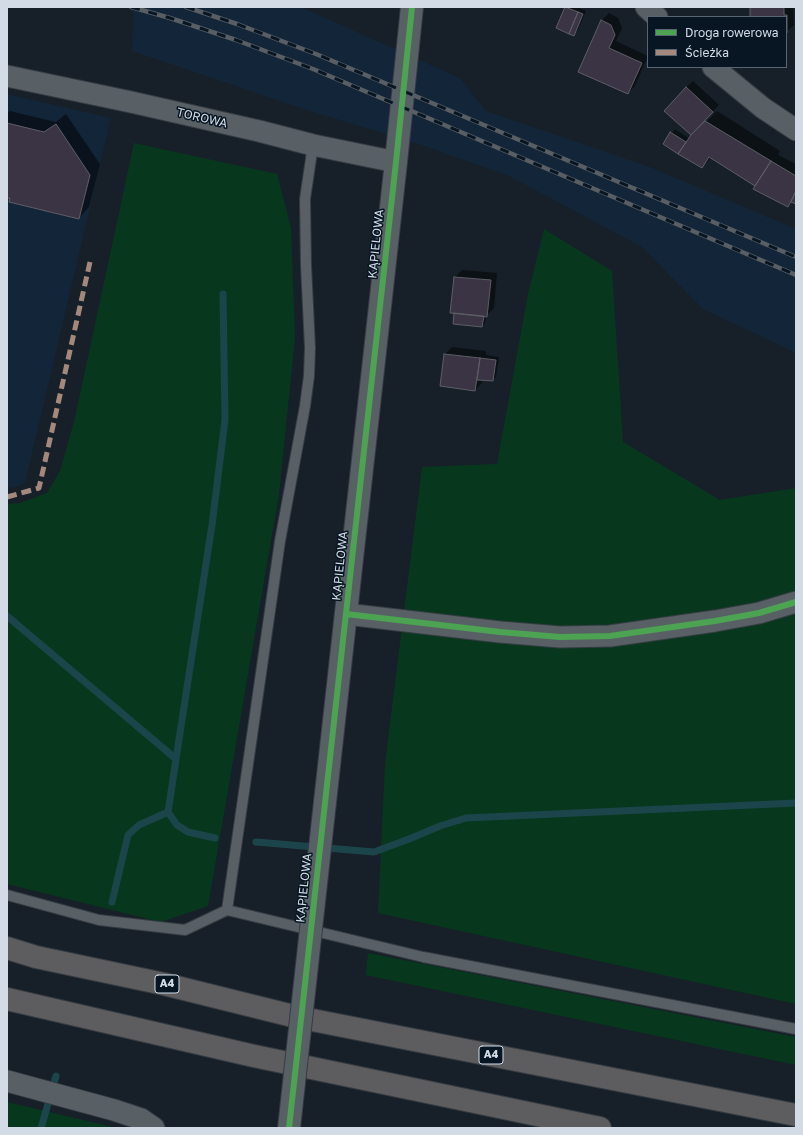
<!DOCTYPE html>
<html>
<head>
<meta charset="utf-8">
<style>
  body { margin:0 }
  #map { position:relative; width:803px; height:1135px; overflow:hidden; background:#172028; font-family:"Golos Text",sans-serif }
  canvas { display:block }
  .frame { position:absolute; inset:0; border:8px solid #d2dbe6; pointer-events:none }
  .legend { position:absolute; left:647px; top:16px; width:140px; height:52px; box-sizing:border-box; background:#081624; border:1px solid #596572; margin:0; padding:5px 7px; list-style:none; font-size:12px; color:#d2dbe6 }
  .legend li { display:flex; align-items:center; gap:8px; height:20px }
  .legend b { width:20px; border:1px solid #596572 }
</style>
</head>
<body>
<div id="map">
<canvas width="803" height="1135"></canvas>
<div class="frame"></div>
<ul class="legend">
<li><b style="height:5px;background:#4ca352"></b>Droga rowerowa</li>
<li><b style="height:5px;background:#a5887d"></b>Ścieżka</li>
</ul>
</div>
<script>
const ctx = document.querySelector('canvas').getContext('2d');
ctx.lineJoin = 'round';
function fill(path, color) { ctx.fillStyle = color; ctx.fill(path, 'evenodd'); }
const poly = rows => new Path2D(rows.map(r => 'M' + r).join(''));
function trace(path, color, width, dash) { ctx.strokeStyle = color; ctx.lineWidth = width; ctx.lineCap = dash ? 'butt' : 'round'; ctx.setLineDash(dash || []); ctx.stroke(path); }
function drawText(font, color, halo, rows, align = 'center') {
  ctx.font = font + ' "Golos Text",sans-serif'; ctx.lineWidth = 3; ctx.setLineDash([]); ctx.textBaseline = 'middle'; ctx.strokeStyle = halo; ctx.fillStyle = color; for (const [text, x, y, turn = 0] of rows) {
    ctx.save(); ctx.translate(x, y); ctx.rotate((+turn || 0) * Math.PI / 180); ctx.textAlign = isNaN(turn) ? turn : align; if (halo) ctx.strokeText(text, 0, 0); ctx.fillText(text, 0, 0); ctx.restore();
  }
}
fill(poly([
  [134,7,301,7,460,78,486,111,650,167,796,229,796,353,703,309,642,247,509,176,419,144,310,111,132,51],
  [7,94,111,118,25,483,14,488,7,486]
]), '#132538');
fill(poly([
  [134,143,277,174,291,228,295,337,279,494,208,906,161,922,7,884,7,504,20,503,47,493,60,471,74,422],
  [544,229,612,271,623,442,720,500,796,488,796,1004,378,913,385,763,422,467,497,464,528,294],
  [368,953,796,1037,796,1065,366,975],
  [7,1102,117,1128,7,1128]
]), '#07381e');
fill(poly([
  [566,7,577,7,586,11,577,32,573,35,557,28],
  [751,7,791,7,791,8,793,8,794,25,786,32,786,17,751,17],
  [609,13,618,18,622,28,616,41,648,56,635,86,628,93,579,71,602,20],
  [693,81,719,105,691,134,686,88],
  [10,111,56,122,66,114,100,164,89,207,79,218,7,197,7,113],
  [717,111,780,151,778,155,796,164,796,203,792,201,787,206,711,158,702,167,681,150,678,152,664,144,675,129,690,139],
  [462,270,497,273,494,308,486,316,485,323,482,326,455,277],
  [452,347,486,351,486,355,499,357,496,377,493,380,483,379,482,383,475,390,445,354]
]), '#0007');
trace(poly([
  [7,616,176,759,168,812,177,825,188,832,215,838],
  [176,759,212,525,225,420,223,294],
  [256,842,374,852,409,839,440,826,466,818,796,803],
  [112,902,128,835,139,825,168,812],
  [41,1128,56,1076]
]), '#1c454b', 7);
const building = poly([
  [565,7,578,12,569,34,556,28,565,7],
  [750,7,786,7,784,7,784,15,787,15,787,33,786,33,786,17,750,17,750,7],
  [578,12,583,14,574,36,569,34,578,12],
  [601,20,611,25,615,35,609,48,642,63,628,94,578,72,601,20],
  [686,87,713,112,691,135,664,111,686,87],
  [705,121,771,161,755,186,709,157,702,168,678,154,691,135,705,121],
  [7,123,44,132,56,124,90,175,79,219,9,202,10,198,7,198,7,123],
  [670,132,686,142,678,154,663,144,670,132],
  [771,161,796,176,796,191,788,207,753,189,771,161],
  [796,191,796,204,791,202,796,191],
  [454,277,491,280,487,317,450,313,454,277],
  [454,313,484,316,482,327,453,324,454,313],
  [444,354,480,358,475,391,440,386,444,354],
  [480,358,496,360,493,381,477,380,480,358]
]);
fill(building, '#3b3444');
trace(building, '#5d5e65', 1);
const service = poly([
  [7,895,99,920,185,930,227,910,423,957,796,1029],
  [227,910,280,541,305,406,309,376,310,348,306,265,305,199,313,145]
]);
const minor = poly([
  [646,7,657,17],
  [713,67,763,108,796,130],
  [7,76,131,102,259,131,313,145,396,162],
  [346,614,500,632,560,637,610,636,715,621,759,613,796,602],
  [7,1081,114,1110,141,1119,154,1128]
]);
const tertiary = poly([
  [325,802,396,162,412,7]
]);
const motorway = poly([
  [7,948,36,957,164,984,297,1017,796,1115],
  [7,999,254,1056,600,1128]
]);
trace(service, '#363c43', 12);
trace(minor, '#363c43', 23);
trace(tertiary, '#363c43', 24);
trace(motorway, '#363c43', 24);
trace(service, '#586066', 10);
trace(minor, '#586066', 21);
trace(tertiary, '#586066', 22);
trace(motorway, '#5d5c5f', 22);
const rail = poly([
  [131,7,170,18,236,40,313,69,796,275],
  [186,7,237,24,316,54,796,257]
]);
trace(rail, '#585e64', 4.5);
trace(rail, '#081624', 3, [9]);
const tertiaryBridge = poly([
  [289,1128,325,802]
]);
trace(tertiaryBridge, '#363c43', 24, []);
trace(tertiaryBridge, '#586066', 22);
trace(poly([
  [7,497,39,488,90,262]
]), '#a5887d', 5, [10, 5]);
trace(poly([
  [346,614,500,632,560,637,610,636,715,621,759,613,796,602],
  [289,1128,396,162,412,7]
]), '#4ca352', 6);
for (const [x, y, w] of [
  [167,984,24],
  [491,1055,24]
]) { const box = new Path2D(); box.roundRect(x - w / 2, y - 9, w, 18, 3); ctx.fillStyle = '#081624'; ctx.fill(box); trace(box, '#d2dbe6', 1); }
drawText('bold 11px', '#d2dbe6', null, [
  ["A4",167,984],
  ["A4",491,1055]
]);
drawText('12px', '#d2dbe6', '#081624', [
  ["TOROWA",202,118,13],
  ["KĄPIELOWA",376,244,-84],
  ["KĄPIELOWA",340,566,-84],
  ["KĄPIELOWA",304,888,-84]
]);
</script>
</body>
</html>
